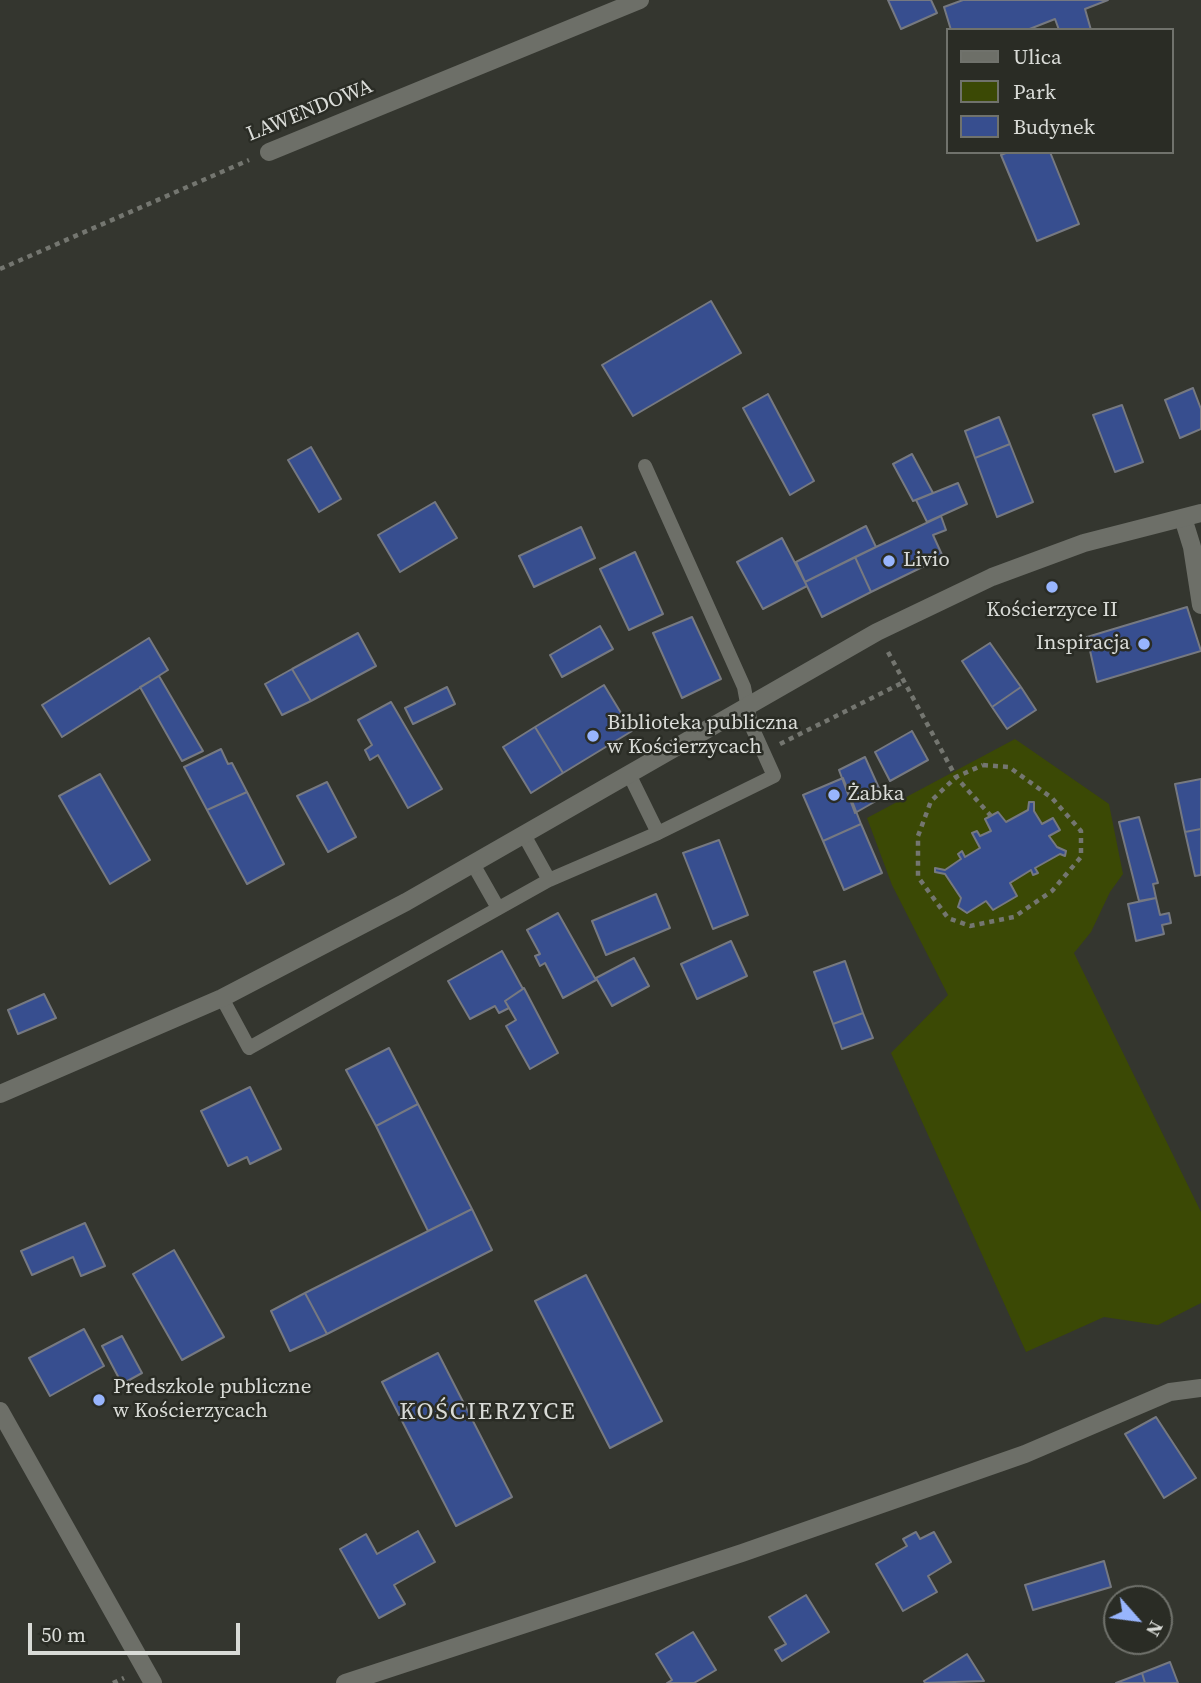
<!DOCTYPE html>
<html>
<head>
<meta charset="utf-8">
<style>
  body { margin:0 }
  #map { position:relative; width:1201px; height:1683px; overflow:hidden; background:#34362f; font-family:"Source Serif 4",serif }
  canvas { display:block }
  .legend { position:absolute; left:946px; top:28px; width:228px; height:126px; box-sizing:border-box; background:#2a2c25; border:2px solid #70726c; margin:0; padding:9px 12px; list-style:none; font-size:21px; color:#d9dbd7 }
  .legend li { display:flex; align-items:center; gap:14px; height:35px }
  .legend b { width:35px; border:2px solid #70726c }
  .north { position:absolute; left:1103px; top:1585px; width:70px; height:70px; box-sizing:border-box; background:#2a2c25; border:2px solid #70726c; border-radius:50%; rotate:118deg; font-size:19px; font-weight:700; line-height:28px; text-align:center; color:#d9dbd7 }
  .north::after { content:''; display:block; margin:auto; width:24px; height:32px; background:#98b5fd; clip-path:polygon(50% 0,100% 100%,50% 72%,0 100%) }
  .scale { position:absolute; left:28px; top:1623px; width:212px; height:32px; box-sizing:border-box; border:4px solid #d9dbd7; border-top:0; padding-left:9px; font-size:21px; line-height:24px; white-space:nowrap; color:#d9dbd7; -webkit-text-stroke:5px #2a2c25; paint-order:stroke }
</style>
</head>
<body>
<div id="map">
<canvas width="1201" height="1683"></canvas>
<ul class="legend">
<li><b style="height:9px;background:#6d6f68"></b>Ulica</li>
<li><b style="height:19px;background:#3b4905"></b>Park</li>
<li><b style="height:19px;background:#374e8f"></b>Budynek</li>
</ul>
<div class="north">N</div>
<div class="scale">50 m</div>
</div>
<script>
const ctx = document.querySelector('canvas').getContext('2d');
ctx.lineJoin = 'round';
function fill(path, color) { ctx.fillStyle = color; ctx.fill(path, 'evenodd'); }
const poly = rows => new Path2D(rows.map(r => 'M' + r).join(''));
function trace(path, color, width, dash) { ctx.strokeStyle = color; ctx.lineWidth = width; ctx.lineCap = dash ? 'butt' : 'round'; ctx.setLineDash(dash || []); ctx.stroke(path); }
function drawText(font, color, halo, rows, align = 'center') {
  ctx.font = font + ' "Source Serif 4",serif'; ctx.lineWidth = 5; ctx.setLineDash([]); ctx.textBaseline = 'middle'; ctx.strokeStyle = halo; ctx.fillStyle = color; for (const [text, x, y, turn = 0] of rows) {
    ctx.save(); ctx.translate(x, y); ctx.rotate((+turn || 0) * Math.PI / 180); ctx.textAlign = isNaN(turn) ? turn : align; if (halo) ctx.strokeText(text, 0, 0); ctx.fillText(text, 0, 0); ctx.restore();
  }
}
fill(poly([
  [1015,739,1109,804,1123,874,1110,892,1091,932,1074,953,1201,1212,1201,1303,1158,1325,1104,1317,1026,1352,891,1053,948,995,892,885,867,818]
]), '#3b4905');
const building = poly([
  [888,0,931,0,937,13,901,29,888,0],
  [963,0,1108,0,1085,9,1091,30,1059,30,1055,19,1027,30,951,30,944,7,963,0],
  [1008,152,1050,152,1079,224,1037,241,1001,155,1008,152],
  [711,301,741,353,633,416,602,365,711,301],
  [1193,388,1201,409,1201,429,1180,438,1165,400,1193,388],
  [768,394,814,481,790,495,743,408,768,394],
  [1122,405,1143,462,1115,472,1093,415,1122,405],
  [999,417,1010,444,975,458,965,431,999,417],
  [1010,444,1033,502,997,517,975,458,1010,444],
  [311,447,341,499,319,512,288,460,311,447],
  [912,454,933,493,913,501,893,464,912,454],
  [958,483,967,504,927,522,916,500,958,483],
  [435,502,457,538,400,572,378,535,435,502],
  [941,516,946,530,933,535,943,557,871,592,855,557,941,516],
  [866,526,876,547,805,582,796,562,866,526],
  [581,527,595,558,534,587,519,556,581,527],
  [782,538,807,586,763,609,737,562,782,538],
  [635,552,663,614,629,630,600,569,635,552],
  [855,557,871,592,822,617,805,582,855,557],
  [1187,607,1201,651,1097,682,1087,637,1187,607],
  [692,617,721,679,682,698,653,633,692,617],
  [600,626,613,649,562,677,550,655,600,626],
  [358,633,376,666,311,701,292,669,358,633],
  [149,638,168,670,62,737,42,705,149,638],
  [990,643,1021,687,992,707,962,661,990,643],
  [292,669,311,701,282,715,265,684,292,669],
  [159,676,203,751,182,761,140,687,159,676],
  [604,685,632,731,563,773,535,727,604,685],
  [447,687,455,704,413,724,405,708,447,687],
  [1021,687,1036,710,1007,729,992,707,1021,687],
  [391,702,442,789,408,808,378,755,370,760,365,750,372,745,358,720,391,702],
  [535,727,563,773,531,793,503,747,535,727],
  [912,731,928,760,890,781,875,752,912,731],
  [221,749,228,764,232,763,247,792,207,810,184,767,221,749],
  [865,757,883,797,855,813,839,770,865,757],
  [100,774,150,860,110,884,59,796,100,774],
  [843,778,861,824,823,841,803,795,843,778],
  [1201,779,1201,829,1185,832,1175,784,1201,779],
  [327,782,356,837,328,852,297,796,327,782],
  [247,792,284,864,247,884,207,810,247,792],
  [1029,802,1034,802,1034,811,1042,824,1053,818,1060,830,1049,836,1057,847,1066,851,1065,856,1060,854,1035,868,1038,873,1033,875,1031,870,1010,883,1017,896,993,910,986,901,967,913,958,907,961,898,945,874,935,872,935,868,945,870,961,859,958,854,962,851,965,857,980,848,972,833,977,831,980,836,991,831,985,819,998,812,1006,822,1028,810,1029,802],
  [1139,817,1158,883,1153,884,1156,898,1139,901,1119,822,1139,817],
  [861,824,882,873,844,890,823,841,861,824],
  [1201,829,1201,875,1195,876,1185,832,1201,829],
  [719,840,748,915,713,929,683,853,719,840],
  [656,894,670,928,606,955,592,921,656,894],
  [1156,898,1160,915,1169,913,1171,923,1162,925,1164,934,1136,941,1128,904,1156,898],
  [558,913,596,980,563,998,545,963,540,966,535,956,540,954,527,930,558,913],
  [731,941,747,976,697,999,681,964,731,941],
  [502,951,523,989,505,1001,509,1008,499,1013,495,1006,470,1019,448,981,502,951],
  [634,958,649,986,612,1006,596,978,634,958],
  [845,961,863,1013,833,1024,814,972,845,961],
  [524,988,558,1053,530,1069,506,1026,516,1020,505,1001,524,988],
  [44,994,56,1018,18,1034,8,1010,44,994],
  [863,1013,873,1038,842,1049,833,1024,863,1013],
  [389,1048,418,1104,376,1126,346,1070,389,1048],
  [250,1087,281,1149,250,1164,247,1157,228,1166,201,1111,250,1087],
  [418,1104,472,1209,428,1231,376,1126,418,1104],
  [472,1209,492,1250,327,1334,305,1293,472,1209],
  [85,1223,105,1266,81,1276,73,1257,32,1275,21,1251,85,1223],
  [174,1250,224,1337,182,1360,133,1274,174,1250],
  [586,1275,662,1421,610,1448,535,1301,586,1275],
  [305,1293,327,1334,290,1351,271,1311,305,1293],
  [84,1329,104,1366,50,1396,29,1358,84,1329],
  [122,1336,142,1373,122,1384,102,1346,122,1336],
  [438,1353,512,1497,456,1526,382,1382,438,1353],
  [1156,1417,1196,1478,1164,1498,1125,1434,1156,1417],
  [418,1531,435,1562,394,1585,405,1604,379,1618,340,1549,366,1534,377,1554,418,1531],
  [916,1532,920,1539,934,1532,951,1562,928,1576,937,1592,903,1611,876,1564,907,1546,903,1539,916,1532],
  [1104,1561,1111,1587,1033,1610,1025,1585,1104,1561],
  [806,1595,829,1632,782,1661,775,1650,786,1644,769,1617,806,1595],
  [693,1632,716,1670,694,1683,667,1683,672,1680,656,1654,693,1632],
  [967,1654,984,1681,925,1683,924,1681,967,1654],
  [1170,1662,1178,1683,1145,1683,1142,1673,1170,1662],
  [1142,1673,1145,1683,1116,1683,1142,1673]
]);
fill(building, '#374e8f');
trace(building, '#767981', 2);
trace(poly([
  [0,269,249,160],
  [888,652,956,777,991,816],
  [780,744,904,682],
  [983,765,1009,767,1052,798,1081,831,1081,857,1052,891,1014,917,970,926,948,918,918,877,918,836,931,801,956,777,983,765],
  [113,1683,124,1678]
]), '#747670', 4.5, [5, 5]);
trace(poly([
  [629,774,658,833],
  [524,835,549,880],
  [473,864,498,908],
  [222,998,249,1048,549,880,658,833,774,776,751,725,744,687,645,466]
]), '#6d6f68', 14);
trace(poly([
  [269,152,640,0],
  [1183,518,1192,547,1201,605],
  [345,1683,742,1553,1025,1454,1170,1392,1201,1388]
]), '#6d6f68', 18);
trace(poly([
  [0,1094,222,998,406,902,877,632,992,577,1084,543,1201,513],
  [0,1411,153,1683]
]), '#6d6f68', 18);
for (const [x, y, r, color] of [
  [889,561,7,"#98b5fd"],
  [1052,587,7,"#98b5fd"],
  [1144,644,7,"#98b5fd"],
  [593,736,7,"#98b5fd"],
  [834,795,7,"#98b5fd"],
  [99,1400,7,"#98b5fd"]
]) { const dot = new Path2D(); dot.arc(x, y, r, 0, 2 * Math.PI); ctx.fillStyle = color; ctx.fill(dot); trace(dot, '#2a2c25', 2.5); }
drawText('21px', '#d9dbd7', '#2a2c25', [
  ["LAWENDOWA",310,111,-22]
]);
drawText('21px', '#d9dbd7', '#2a2c25', [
  ["Livio",903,561],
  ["Kościerzyce II",1052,611,"center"],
  ["Inspiracja",1130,644,"right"],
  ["Biblioteka publiczna",607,724],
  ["w Kościerzycach",607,748],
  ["Żabka",848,795],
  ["Predszkole publiczne",113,1388],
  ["w Kościerzycach",113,1412]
], 'left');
ctx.letterSpacing = '2px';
drawText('24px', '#d9dbd7', '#2a2c25', [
  ["KOŚCIERZYCE",488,1413]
]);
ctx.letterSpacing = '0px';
</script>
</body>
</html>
